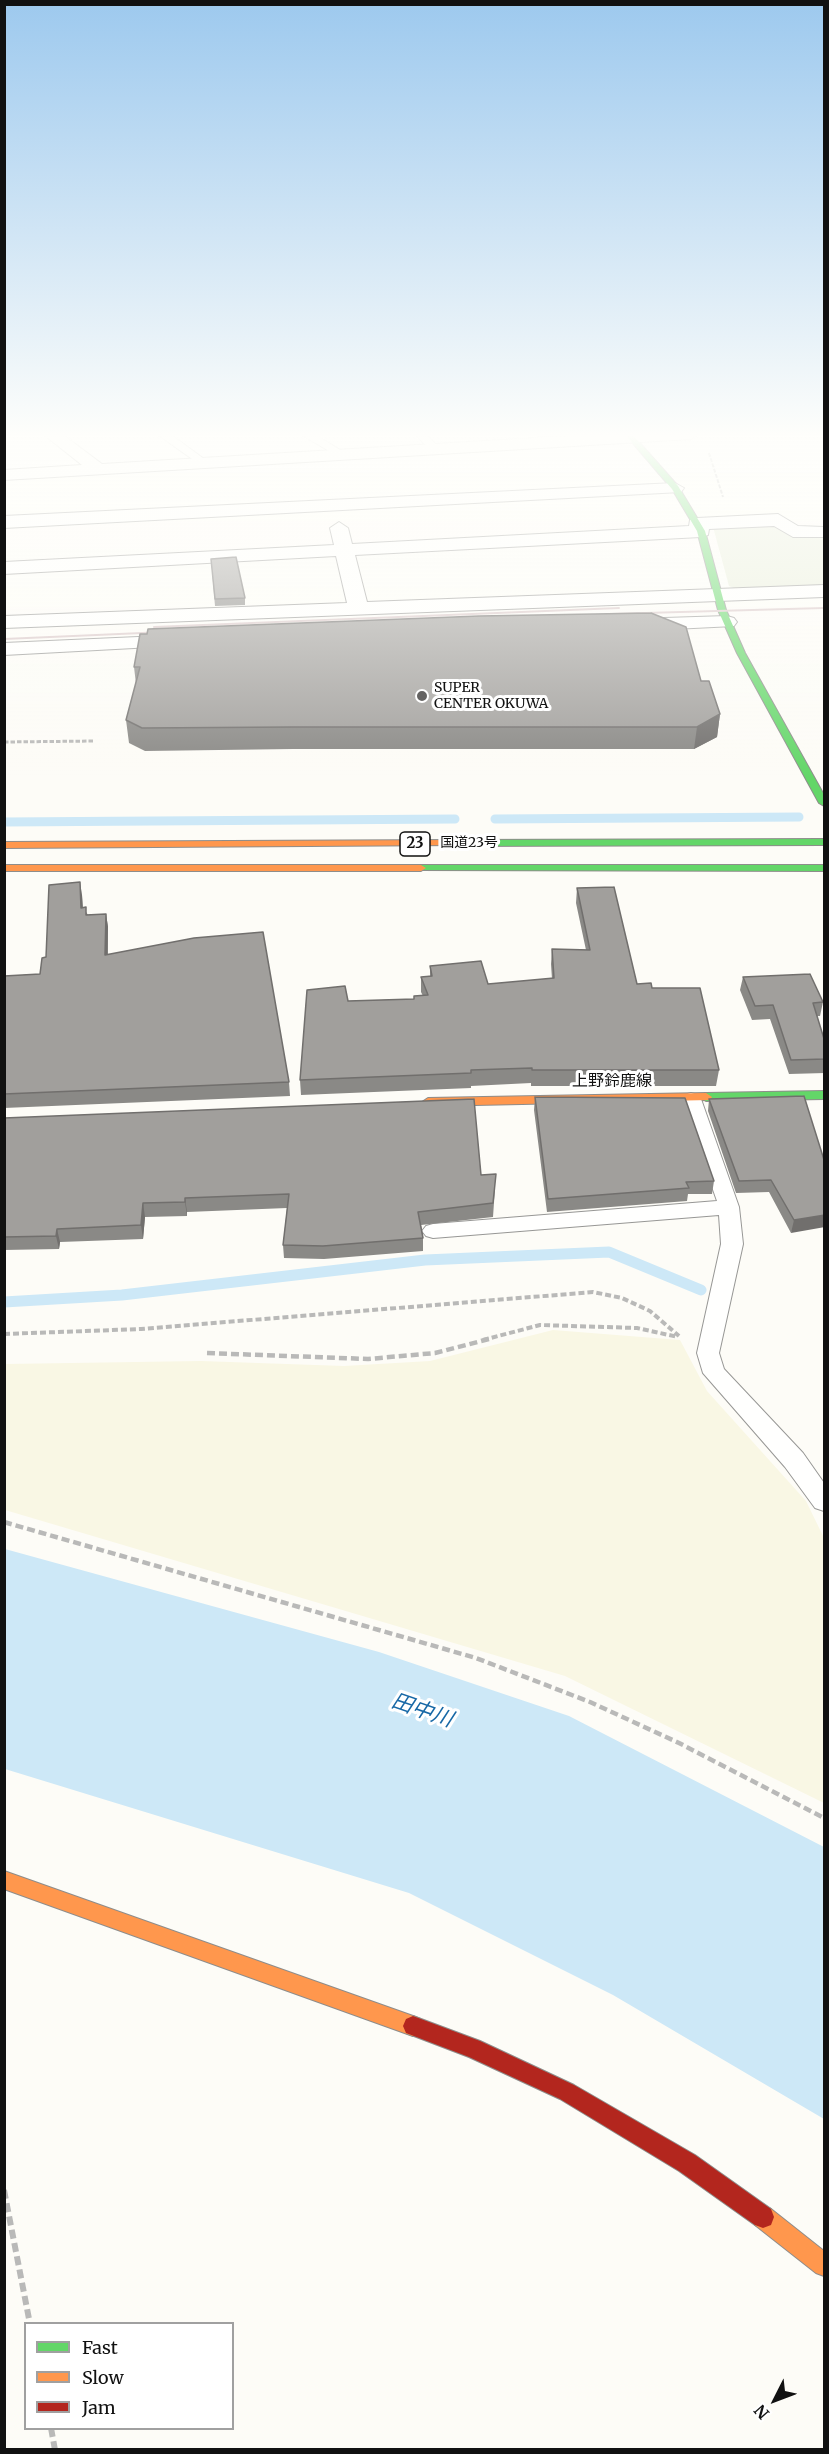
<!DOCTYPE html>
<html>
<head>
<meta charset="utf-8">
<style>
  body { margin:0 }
  #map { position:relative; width:829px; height:2454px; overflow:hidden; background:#fdfcf7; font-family:Merriweather,serif }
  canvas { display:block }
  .frame { position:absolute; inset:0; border:6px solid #111; pointer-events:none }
  .legend { position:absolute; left:24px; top:2322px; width:210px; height:108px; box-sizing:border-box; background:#fff; border:2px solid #a0a0a0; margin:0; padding:8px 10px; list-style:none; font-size:18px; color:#111 }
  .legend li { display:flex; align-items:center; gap:12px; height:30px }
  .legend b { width:30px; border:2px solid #a0a0a0 }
  .north { position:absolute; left:745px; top:2370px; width:60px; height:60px; -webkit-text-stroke:4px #fff; paint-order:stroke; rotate:228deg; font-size:16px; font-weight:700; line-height:24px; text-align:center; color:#111 }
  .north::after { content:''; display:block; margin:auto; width:21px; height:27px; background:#111; clip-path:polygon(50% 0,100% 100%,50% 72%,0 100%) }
</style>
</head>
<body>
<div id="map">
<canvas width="829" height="2454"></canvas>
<div class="frame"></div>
<ul class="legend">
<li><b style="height:8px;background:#63d668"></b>Fast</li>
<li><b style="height:8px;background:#ff974d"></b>Slow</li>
<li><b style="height:8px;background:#b3261e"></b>Jam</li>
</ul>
<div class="north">N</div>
</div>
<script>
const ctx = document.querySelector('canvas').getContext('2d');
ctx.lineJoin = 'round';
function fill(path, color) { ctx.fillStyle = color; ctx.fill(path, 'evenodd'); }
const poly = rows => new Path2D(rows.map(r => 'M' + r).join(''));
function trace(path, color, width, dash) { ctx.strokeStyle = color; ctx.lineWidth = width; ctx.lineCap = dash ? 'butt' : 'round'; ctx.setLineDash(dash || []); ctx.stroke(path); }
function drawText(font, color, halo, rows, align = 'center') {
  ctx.font = font + ' Merriweather,"Noto Sans JP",serif'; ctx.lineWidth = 6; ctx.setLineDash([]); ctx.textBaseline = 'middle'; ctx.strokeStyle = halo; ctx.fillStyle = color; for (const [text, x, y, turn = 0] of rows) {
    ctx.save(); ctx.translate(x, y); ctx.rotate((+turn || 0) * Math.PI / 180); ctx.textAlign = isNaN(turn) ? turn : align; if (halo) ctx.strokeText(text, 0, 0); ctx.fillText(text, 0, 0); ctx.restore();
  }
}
fill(poly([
  [553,1330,680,1340,707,1391,806,1501,824,1538,824,1803,565,1676,5,1510,5,1364,201,1361,344,1366,430,1361]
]), '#f9f7e4');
fill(poly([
  [772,523,796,537,824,535,824,586,736,589,729,586,713,527]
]), '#e9eedb');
fill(poly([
  [5,1549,379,1652,569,1716,824,1847,824,2119,613,1995,409,1893,5,1769]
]), '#cde8f7');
trace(poly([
  [495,819,799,817],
  [4,822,455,819]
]), '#cde8f7', 9);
trace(poly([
  [4,1302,122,1295,425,1260,609,1252,701,1290]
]), '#cde8f7', 11);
const lane = poly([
  [157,434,170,434,211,464,202,466,157,434],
  [300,434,314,434,350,456,341,458,300,434],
  [415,434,426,434,442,451,433,453,415,434],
  [691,1093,698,1095,701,1099,739,1207,743,1244,719,1353,724,1369,803,1453,824,1483,824,1511,815,1508,785,1467,703,1373,697,1353,721,1244,719,1215,433,1238,426,1236,422,1231,426,1226,433,1224,717,1201,681,1099,684,1095,691,1093]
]);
const street = poly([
  [43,434,62,434,102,464,601,434,699,434,691,439,4,480,4,470,82,465,43,434],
  [675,483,684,488,681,492,4,528,4,516,675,483],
  [778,514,798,526,824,527,824,537,793,537,774,526,709,529,708,535,701,537,355,555,367,602,824,585,824,597,4,628,4,616,347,603,336,556,4,574,4,562,334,545,330,528,339,522,348,528,352,544,689,526,690,520,697,518,778,514],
  [727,616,734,618,737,622,734,626,633,631,626,629,623,625,626,621,633,619,727,616],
  [183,635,190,637,193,641,190,645,4,655,4,643,183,635]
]);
const fast = poly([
  [625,434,632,434,678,486,705,531,726,610,745,653,824,795,824,806,819,803,737,653,718,610,697,531,672,489,625,434],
  [824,839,824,845,456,846,451,843,456,840,824,839],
  [421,865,824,865,824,871,417,870,417,866,421,865],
  [824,1091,824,1099,706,1101,700,1097,706,1093,824,1091]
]);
const slow = poly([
  [456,840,461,843,460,845,4,848,4,842,456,840],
  [4,865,421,865,426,868,421,871,4,871,4,865],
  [706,1093,712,1097,710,1100,428,1106,422,1102,428,1098,706,1093],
  [4,1871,413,2016,420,2019,423,2026,420,2033,413,2036,4,1889,4,1871],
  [763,2206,771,2209,824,2251,824,2276,816,2273,755,2225,752,2217,755,2209,763,2206]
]);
const jam = poly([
  [413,2016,480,2041,574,2085,695,2155,771,2209,774,2217,771,2225,763,2228,755,2225,679,2171,560,2099,469,2057,406,2033,403,2026,406,2019,413,2016]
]);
trace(lane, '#979795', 2);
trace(street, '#979795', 2);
trace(fast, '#8e8d8b', 2);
trace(slow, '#8e8d8b', 2);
trace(jam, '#8e8d8b', 2);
trace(poly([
  [709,453,723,497]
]), '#b9b9b8', 2, [4, 1.5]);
trace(poly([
  [4,742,95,741]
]), '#b9b9b8', 3, [4.5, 2]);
trace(poly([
  [4,1334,141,1329,593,1292,622,1298,650,1311,679,1336],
  [483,1340,540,1325,637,1328,678,1337]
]), '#b9b9b8', 4, [6, 3]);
trace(poly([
  [207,1353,368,1359,435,1353,489,1339],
  [4,1522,476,1658,590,1702,679,1743,824,1818]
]), '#b9b9b8', 4.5, [8, 4]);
trace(poly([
  [4,2190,30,2324],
  [51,2428,55,2450]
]), '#b9b9b8', 6, [9, 4.5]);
fill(lane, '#fffffe');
fill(street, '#fffffe');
fill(fast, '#63d668');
fill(slow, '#ff974d');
fill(jam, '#b3261e');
trace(poly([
  [609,614,824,608],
  [154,627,619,608],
  [4,639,165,632]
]), '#d9c6c7', 2);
fill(poly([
  [211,559,245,598,245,605,215,606],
  [134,667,701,681,720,714,717,737,694,749,293,749,145,751,129,743,126,720,136,684],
  [577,888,637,984,652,988,719,1070,716,1086,531,1086,531,1083,471,1086,471,1088,301,1095,300,1080,348,1001,414,999,423,996,421,992,421,977,430,976,430,966,488,984,552,979,551,964,552,949,586,950,576,903],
  [82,895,83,907,88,915,106,914,108,927,108,955,289,1082,290,1096,4,1108,4,976,40,974,46,957],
  [743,977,823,1002,820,1016,817,1016,825,1042,825,1073,789,1074,770,1019,752,1020,740,990],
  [535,1097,714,1181,712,1194,688,1194,687,1201,547,1212,534,1110],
  [709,1099,825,1163,791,1233,769,1192,736,1193,708,1111],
  [4,1118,481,1175,495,1188,493,1217,421,1225,423,1238,423,1251,324,1259,284,1258,283,1245,287,1208,187,1212,187,1216,145,1217,143,1239,60,1242,59,1249,4,1250]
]), '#8a8986');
fill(poly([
  [720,714,717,737,694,749,697,727],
  [80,882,82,895,83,920,81,908],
  [106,914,108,927,107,968,105,955],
  [185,1198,187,1212,187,1216,185,1202],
  [143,1203,145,1217,143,1239,141,1225],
  [825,1215,825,1227,791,1233,794,1220],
  [57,1229,60,1242,59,1249,56,1236]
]), '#716f6d');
const building = poly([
  [236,557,245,598,215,599,211,559,236,557],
  [651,613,686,627,701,681,709,681,720,714,697,727,292,727,142,728,126,720,140,667,134,667,140,634,147,634,148,629,479,616,651,613],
  [80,882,81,908,86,907,86,915,106,914,105,955,194,938,263,932,289,1082,4,1094,4,976,40,974,42,958,46,957,49,885,80,882],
  [614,887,637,984,651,983,652,988,700,988,719,1070,532,1070,532,1068,471,1070,471,1073,300,1080,307,990,345,986,348,1001,414,999,414,996,428,995,421,977,432,976,430,966,481,961,488,984,554,978,552,949,590,950,577,888,614,887],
  [810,974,823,1002,813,1003,825,1042,825,1059,791,1060,773,1005,755,1006,743,977,810,974],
  [804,1096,825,1163,825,1215,794,1220,771,1180,739,1181,709,1099,804,1096],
  [535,1097,685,1098,714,1181,686,1182,689,1188,548,1199,535,1097],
  [474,1099,481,1175,496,1174,493,1203,418,1212,423,1238,323,1246,283,1245,289,1194,185,1198,185,1202,143,1203,141,1225,57,1229,56,1236,4,1237,4,1118,474,1099]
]);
fill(building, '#a19f9c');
trace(building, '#716f6d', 1.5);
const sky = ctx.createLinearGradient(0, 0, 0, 778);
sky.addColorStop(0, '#9dc9ee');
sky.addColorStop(0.56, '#fefefb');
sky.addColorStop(1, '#fefefb00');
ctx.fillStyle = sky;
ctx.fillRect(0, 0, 829, 778);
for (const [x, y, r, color] of [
  [422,696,6,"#646362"]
]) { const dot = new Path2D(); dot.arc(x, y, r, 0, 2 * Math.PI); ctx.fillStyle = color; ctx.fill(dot); trace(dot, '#fff', 2); }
drawText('14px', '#111', '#fff', [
  ["SUPER",434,688],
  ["CENTER OKUWA",434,704]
], 'left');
drawText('14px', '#111', '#fff', [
  ["国道23号",469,843]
]);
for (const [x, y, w] of [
  [415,844,30]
]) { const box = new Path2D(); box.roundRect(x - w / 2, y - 12, w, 24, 4.5); ctx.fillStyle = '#fff'; ctx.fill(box); trace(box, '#111', 1.5); }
drawText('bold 15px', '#111', null, [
  ["23",415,844]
]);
drawText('16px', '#111', '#fff', [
  ["上野鈴鹿線",612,1081]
]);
drawText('italic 21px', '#1768a6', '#fff', [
  ["田中川",422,1711,19]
]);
</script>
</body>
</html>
